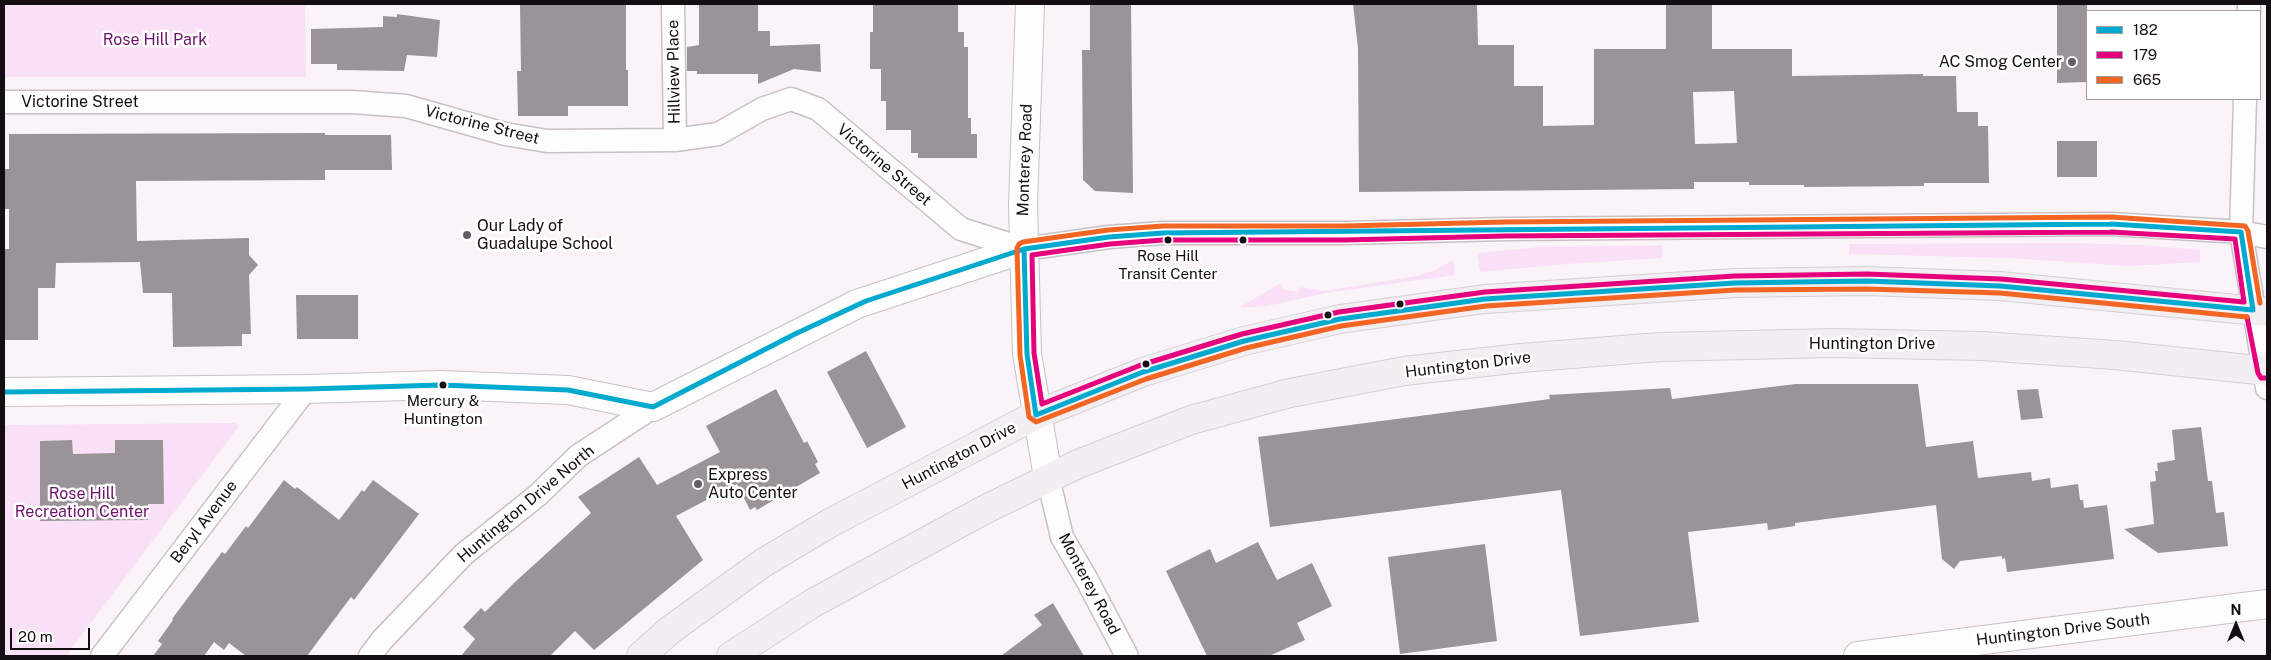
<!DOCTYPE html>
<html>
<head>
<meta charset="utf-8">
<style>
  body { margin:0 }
  #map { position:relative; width:2271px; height:660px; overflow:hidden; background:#faf4f9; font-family:"Public Sans",sans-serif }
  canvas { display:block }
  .frame { position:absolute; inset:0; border:5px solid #140e13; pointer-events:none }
  .legend { position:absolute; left:2086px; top:10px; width:175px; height:90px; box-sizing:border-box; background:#fff; border:1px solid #a19fa1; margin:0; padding:6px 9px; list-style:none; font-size:15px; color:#140e13 }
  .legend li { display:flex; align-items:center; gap:10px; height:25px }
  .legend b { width:25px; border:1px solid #a19fa1 }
  .north { position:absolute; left:2211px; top:600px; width:50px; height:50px; -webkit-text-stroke:4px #fff; paint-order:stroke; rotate:0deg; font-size:14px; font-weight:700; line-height:20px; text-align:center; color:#140e13 }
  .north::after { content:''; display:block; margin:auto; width:18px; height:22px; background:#140e13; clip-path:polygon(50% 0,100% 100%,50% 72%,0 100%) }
  .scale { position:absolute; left:10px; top:628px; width:80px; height:22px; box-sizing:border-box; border:2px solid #140e13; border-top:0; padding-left:6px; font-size:15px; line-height:18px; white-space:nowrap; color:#140e13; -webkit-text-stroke:4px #fff; paint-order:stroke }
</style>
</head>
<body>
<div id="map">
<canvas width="2271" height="660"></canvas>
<div class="frame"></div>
<ul class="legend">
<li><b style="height:6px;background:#00a9ce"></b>182</li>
<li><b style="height:6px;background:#e5007d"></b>179</li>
<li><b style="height:6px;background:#f26522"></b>665</li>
</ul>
<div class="north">N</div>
<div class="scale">20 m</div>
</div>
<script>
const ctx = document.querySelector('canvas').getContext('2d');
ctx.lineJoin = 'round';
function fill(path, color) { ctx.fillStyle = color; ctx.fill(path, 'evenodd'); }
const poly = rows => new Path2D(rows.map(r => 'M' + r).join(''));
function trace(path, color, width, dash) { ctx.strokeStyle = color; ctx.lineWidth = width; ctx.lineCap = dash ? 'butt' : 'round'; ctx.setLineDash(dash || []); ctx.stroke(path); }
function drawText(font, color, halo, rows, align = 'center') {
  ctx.font = font + ' "Public Sans",sans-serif'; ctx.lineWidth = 5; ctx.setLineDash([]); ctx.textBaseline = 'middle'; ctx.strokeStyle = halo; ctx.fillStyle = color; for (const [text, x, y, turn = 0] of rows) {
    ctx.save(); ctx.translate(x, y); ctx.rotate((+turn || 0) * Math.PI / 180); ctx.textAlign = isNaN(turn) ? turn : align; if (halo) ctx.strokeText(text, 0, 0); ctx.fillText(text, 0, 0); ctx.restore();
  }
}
fill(poly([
  [4,4,305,4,306,77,4,77],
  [1849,244,2071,243,2141,245,2200,250,2200,262,2130,266,2007,258,1849,254],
  [1662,245,1662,258,1567,264,1480,272,1477,253,1540,247],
  [1453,260,1455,275,1327,293,1267,306,1238,308,1279,284,1282,284,1282,289,1299,292,1300,287,1324,291,1417,276,1435,270],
  [235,423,239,426,66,656,4,656,4,425]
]), '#f9e0f7');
fill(poly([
  [520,4,626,4,626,70,628,70,628,106,568,106,568,116,518,116,517,71,521,71],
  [699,4,758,4,758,31,770,31,770,46,820,44,821,72,794,69,758,84,758,74,697,74,697,71,687,71,687,47,699,45],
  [873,4,958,4,958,32,964,32,964,47,968,47,968,118,971,118,971,134,977,134,977,158,918,158,918,153,911,153,911,130,886,130,886,101,881,101,881,69,870,69,870,32,873,32],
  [1090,4,1131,4,1133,193,1095,191,1083,180,1082,50,1090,50],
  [1353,4,1477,4,1478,45,1514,45,1514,86,1543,86,1543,126,1594,125,1594,49,1666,49,1666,4,1712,4,1712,49,1792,49,1792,76,1923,74,1923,76,1956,76,1957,112,1978,112,1978,126,1988,126,1989,183,1924,183,1924,186,1804,187,1804,185,1749,185,1749,182,1694,182,1694,189,1359,192,1358,48],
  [1734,91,1737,143,1695,144,1693,92],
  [2057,4,2087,4,2087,82,2057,83],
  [397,14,440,20,437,57,407,55,404,71,337,70,337,64,311,64,311,29,383,27,383,16,397,17],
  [325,133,325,135,391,135,392,170,325,170,325,180,136,181,137,241,249,238,249,255,258,265,249,275,251,334,242,334,242,346,173,347,172,293,143,293,140,262,56,263,55,288,38,288,38,340,4,340,4,249,9,249,9,209,5,209,4,169,9,169,9,134],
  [2057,141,2097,141,2097,177,2057,177],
  [296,295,358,295,358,339,297,339],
  [866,351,906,427,867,448,827,372],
  [1796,384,1918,384,1926,447,1973,441,1978,478,2031,472,2032,481,2050,478,2051,488,2078,484,2080,500,2083,500,2084,508,2107,505,2114,559,2007,572,2005,558,2002,559,2002,556,1960,561,1954,569,1942,559,1936,505,1795,523,1795,526,1768,530,1767,523,1688,532,1699,622,1580,636,1561,490,1270,527,1258,437,1550,399,1549,395,1670,388,1672,399],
  [776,389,804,443,807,441,818,462,815,464,820,473,757,510,755,507,750,510,737,484,676,516,703,560,594,650,575,631,550,656,461,656,475,639,463,627,481,608,485,612,515,582,591,513,578,497,639,457,657,485,720,452,706,426],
  [2038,389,2043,418,2021,420,2017,390],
  [2201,427,2208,481,2212,481,2216,513,2224,512,2228,546,2158,553,2124,529,2154,524,2150,482,2156,481,2155,471,2158,471,2157,463,2175,460,2172,430],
  [72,440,73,454,115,453,115,440,163,440,164,504,148,504,148,520,40,521,40,441],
  [284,480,295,489,297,487,339,520,362,490,364,492,373,480,419,514,354,600,351,597,307,656,246,656,229,643,224,650,214,642,204,656,153,656,162,644,158,641,173,620,172,619,222,552,225,554,246,526,248,528],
  [1258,542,1277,580,1312,563,1332,606,1297,623,1305,640,1269,656,1207,656,1166,571,1210,549,1216,563],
  [1485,544,1497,641,1400,654,1388,557],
  [1053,603,1084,656,1001,656,1042,625,1034,615]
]), '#9a9499');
const minor = poly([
  [673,4,675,140],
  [2249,11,2249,4],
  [2245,99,2241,232,2267,388],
  [4,102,352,102,406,106,505,134,547,141,675,140,718,134,762,109,791,99,818,109,961,229,1024,249,1109,237,1163,233,1345,233,1505,229,2111,224,2241,232,2267,237],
  [1048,477,1062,537,1087,580,1127,656],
  [102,656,306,389],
  [370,656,382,640,464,554,538,495,578,456,653,407]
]);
const tertiary = poly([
  [1030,4,1023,204,1027,354,1048,477],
  [4,392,306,389,441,385,568,390,653,407,857,304,1024,249],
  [1858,656,2267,604]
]);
const primary = poly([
  [641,656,670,630,763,563,830,523,1036,415,1143,372,1244,341,1340,319,1485,299,1735,283,1867,281,2000,286,2267,312],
  [731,656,813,603,984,510,1078,464,1191,420,1290,393,1404,371,1521,358,1660,347,1833,343,1982,346,2115,355,2267,371]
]);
trace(minor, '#c7c1c6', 25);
trace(tertiary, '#c7c1c6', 30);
trace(primary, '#d3d0d2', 30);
trace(minor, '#fefdfe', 22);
trace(tertiary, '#fefdfe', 28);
trace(primary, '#f3eef2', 28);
trace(poly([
  [2111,224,2241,232,2253,310,2000,286,1867,281,1735,283,1485,299,1340,319,1244,341,1143,372,1036,415,1027,354,1024,249,1109,237,1163,233,2111,224],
  [4,392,306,389,441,385,568,390,653,407],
  [653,407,795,334,866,301,1024,249]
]), '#00a9ce', 5);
trace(poly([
  [2111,232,2235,239,2244,302,2001,279,1867,274,1735,276,1485,292,1339,312,1242,334,1141,365,1042,404,1034,353,1032,255,1110,244,1163,240,1345,240,1505,236,2111,232],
  [2247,317,2258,373,2261,378,2267,378]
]), '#e5007d', 5);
trace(poly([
  [2247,317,2000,293,1867,289,1735,290,1486,306,1341,326,1246,348,1146,379,1036,422,1029,417,1020,355,1017,248,1019,244,1023,242,1108,230,1163,226,1345,226,1505,222,2111,217,2245,226,2248,231,2260,303]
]), '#f26522', 5);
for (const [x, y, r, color] of [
  [2072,62,5,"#645e64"],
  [467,235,5,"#645e64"],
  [1168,240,4.5,"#140e13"],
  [1243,240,4.5,"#140e13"],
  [1400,304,4.5,"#140e13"],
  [1328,315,4.5,"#140e13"],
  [1146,364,4.5,"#140e13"],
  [443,385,4.5,"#140e13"],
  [698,484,5,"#645e64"]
]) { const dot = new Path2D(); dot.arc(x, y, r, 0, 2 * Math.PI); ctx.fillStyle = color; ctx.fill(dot); trace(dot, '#fff', 2); }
drawText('15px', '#140e13', '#fff', [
  ["Rose Hill",1168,256],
  ["Transit Center",1168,274],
  ["Mercury &",443,401],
  ["Huntington",443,419]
]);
drawText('16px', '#6d116a', '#fff', [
  ["Rose Hill Park",155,40],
  ["Rose Hill",82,494],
  ["Recreation Center",82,512]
]);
drawText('16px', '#140e13', '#fff', [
  ["AC Smog Center",2062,62,"right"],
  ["Our Lady of",477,226],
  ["Guadalupe School",477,244],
  ["Express",708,475],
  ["Auto Center",708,493]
], 'left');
drawText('16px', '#140e13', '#fff', [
  ["Hillview Place",674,72,-91],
  ["Victorine Street",80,102],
  ["Victorine Street",482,125,14],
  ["Monterey Road",1025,160,-88],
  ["Victorine Street",884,165,40],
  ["Huntington Drive",1872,344],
  ["Huntington Drive",1468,365,-7],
  ["Huntington Drive",959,456,-28],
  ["Huntington Drive North",526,504,-40],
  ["Beryl Avenue",204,522,-53],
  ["Monterey Road",1089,584,62],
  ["Huntington Drive South",2063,630,-7]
]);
</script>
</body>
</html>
